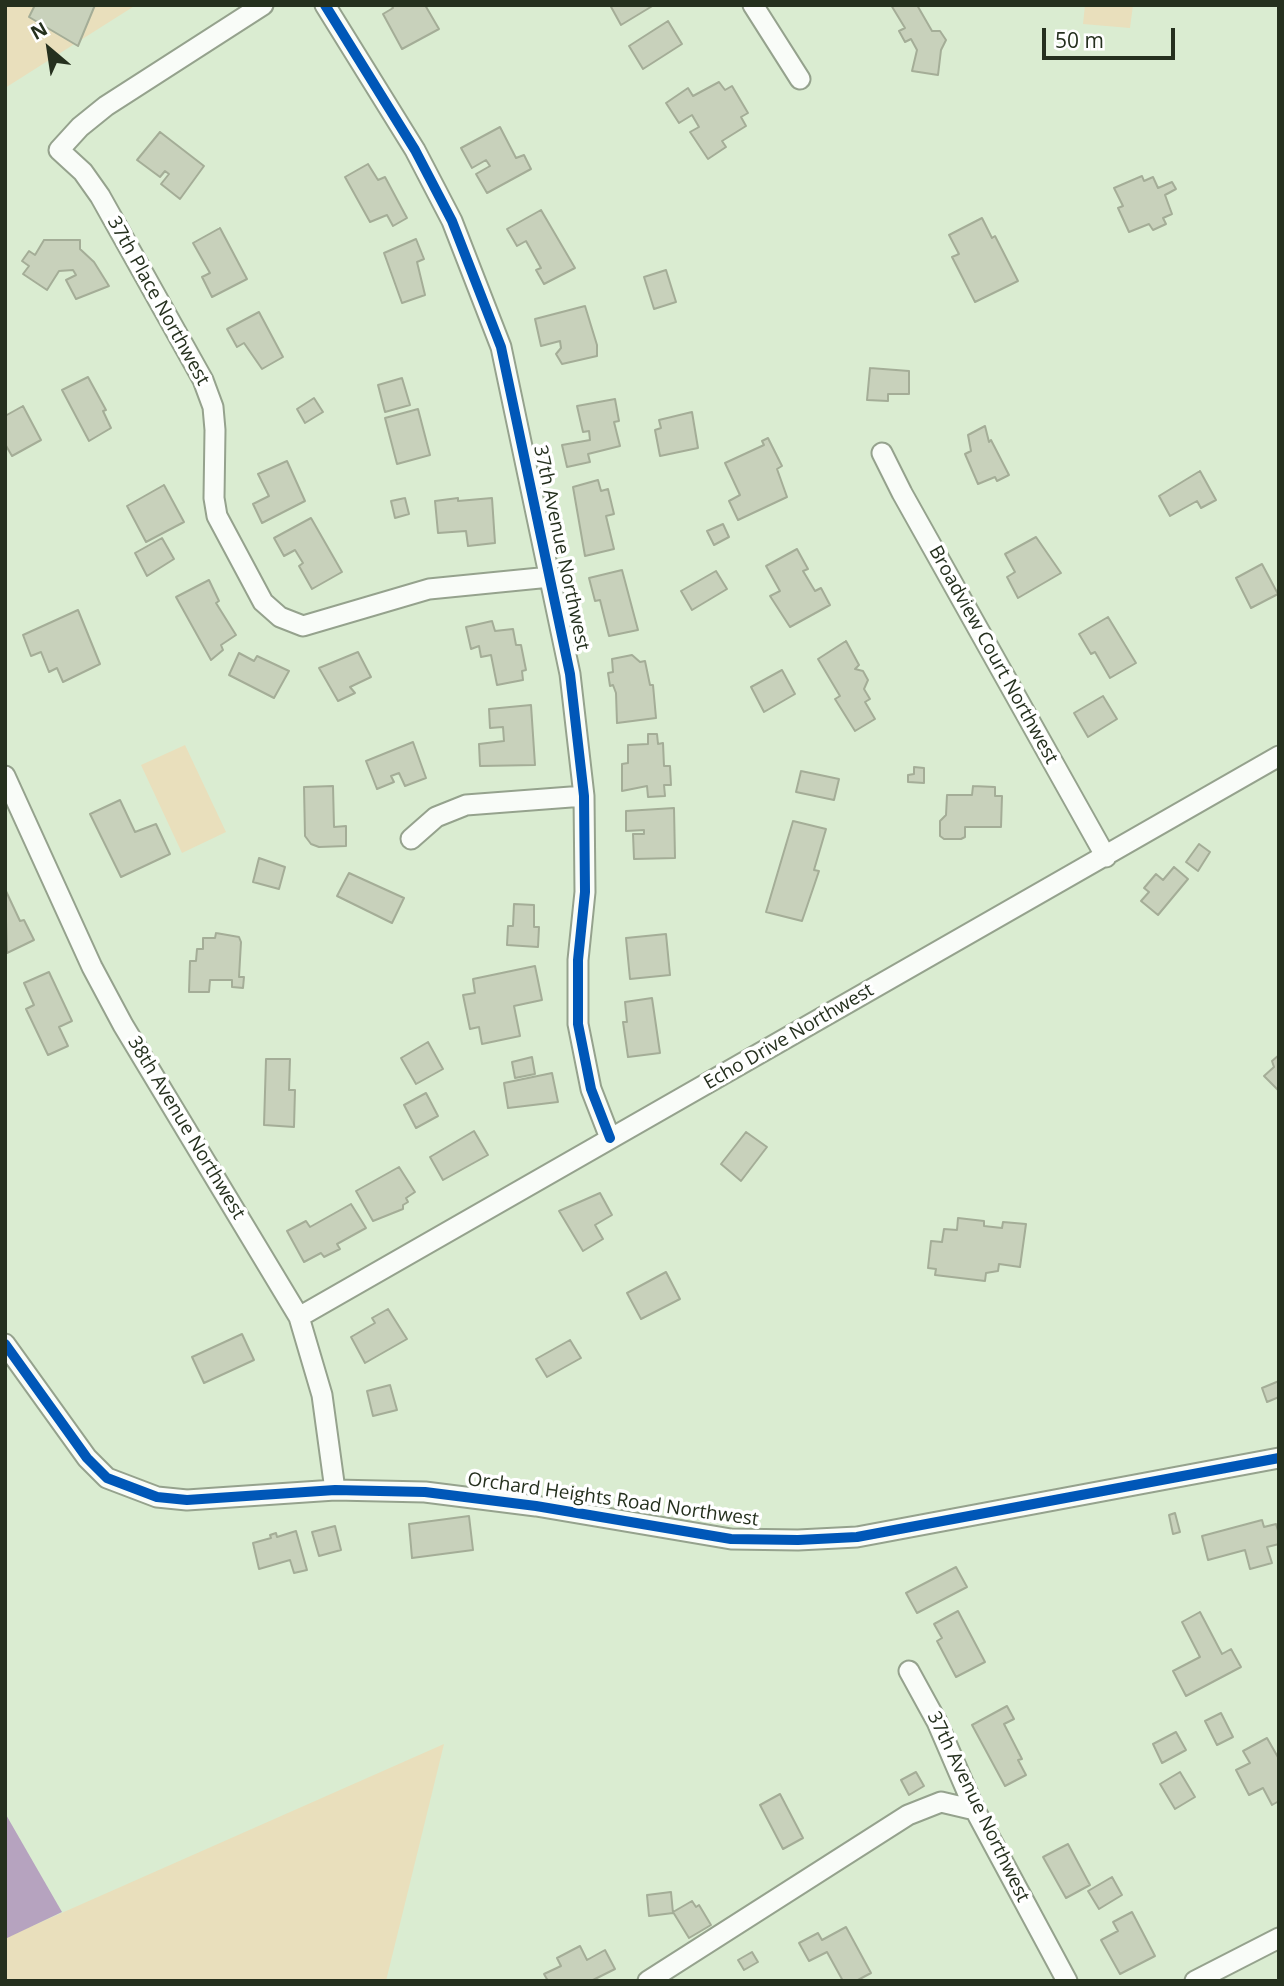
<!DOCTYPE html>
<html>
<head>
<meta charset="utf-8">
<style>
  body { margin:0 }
  #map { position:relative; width:1284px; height:1986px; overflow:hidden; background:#daecd1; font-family:"Open Sans",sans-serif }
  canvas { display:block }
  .frame { position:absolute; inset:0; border:7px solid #25301e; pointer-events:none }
  .north { position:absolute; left:14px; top:14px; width:70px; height:70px; -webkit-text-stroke:5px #fff; paint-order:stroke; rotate:331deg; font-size:19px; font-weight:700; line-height:28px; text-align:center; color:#25301e }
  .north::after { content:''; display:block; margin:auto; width:24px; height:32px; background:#25301e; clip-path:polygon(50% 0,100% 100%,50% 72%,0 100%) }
  .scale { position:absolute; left:1042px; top:28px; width:133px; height:32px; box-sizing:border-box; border:4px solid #25301e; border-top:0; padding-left:9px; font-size:21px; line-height:24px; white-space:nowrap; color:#25301e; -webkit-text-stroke:5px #fff; paint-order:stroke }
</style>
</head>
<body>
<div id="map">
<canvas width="1284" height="1986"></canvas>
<div class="frame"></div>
<div class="north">N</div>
<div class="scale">50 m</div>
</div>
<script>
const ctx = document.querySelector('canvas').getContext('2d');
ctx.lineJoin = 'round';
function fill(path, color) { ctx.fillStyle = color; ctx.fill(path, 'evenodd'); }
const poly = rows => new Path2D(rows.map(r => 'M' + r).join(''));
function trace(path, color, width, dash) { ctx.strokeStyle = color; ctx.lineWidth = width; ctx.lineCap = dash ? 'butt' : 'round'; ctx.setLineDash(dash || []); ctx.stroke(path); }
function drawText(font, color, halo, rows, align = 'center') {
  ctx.font = font + ' "Open Sans",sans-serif'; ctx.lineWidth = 7; ctx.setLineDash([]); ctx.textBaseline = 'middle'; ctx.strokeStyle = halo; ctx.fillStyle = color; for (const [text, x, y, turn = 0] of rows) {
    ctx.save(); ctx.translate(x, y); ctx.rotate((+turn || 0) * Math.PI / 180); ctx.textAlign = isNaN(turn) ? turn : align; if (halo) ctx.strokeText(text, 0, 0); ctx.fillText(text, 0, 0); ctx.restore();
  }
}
fill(poly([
  [5,5,136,5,5,88],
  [1085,5,1133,5,1130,28,1083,24],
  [185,745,226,832,182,853,141,765],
  [444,1744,386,1981,5,1981,5,1938]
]), '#e9dfbc');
fill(poly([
  [5,1813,62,1912,5,1939]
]), '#b6a3bf');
const building = poly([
  [35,5,95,5,78,46,29,17,35,5],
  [391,5,425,5,439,29,402,49,383,14,393,8,391,5],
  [610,5,654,5,621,25,610,5],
  [891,5,917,5,932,31,940,31,946,40,941,50,938,75,912,71,917,50,911,39,905,42,899,31,905,28,891,5],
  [668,21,682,44,643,69,629,46,668,21],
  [719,82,725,90,732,86,748,113,741,117,746,126,722,141,726,147,708,159,690,132,699,127,692,115,679,123,666,103,688,88,693,96,719,82],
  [500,127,516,158,524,155,531,169,487,193,476,174,490,166,486,160,472,168,461,148,500,127],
  [160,132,204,166,180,199,161,184,169,174,165,171,160,177,137,160,160,132],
  [368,164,378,180,385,177,407,218,393,226,387,215,370,222,345,177,368,164],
  [1142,176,1144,181,1153,177,1158,188,1172,182,1176,189,1165,195,1172,214,1163,218,1166,224,1153,230,1149,224,1129,232,1118,208,1123,206,1114,188,1142,176],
  [541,210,575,268,544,284,536,270,541,268,526,241,517,246,507,229,541,210],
  [982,218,992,238,995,236,1018,281,975,302,952,257,959,254,949,235,982,218],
  [220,228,247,279,212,297,202,277,210,273,193,243,220,228],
  [416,239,424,259,417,262,425,295,402,303,384,253,416,239],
  [44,240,80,240,80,249,94,262,109,286,76,299,66,280,76,275,73,270,59,271,47,290,23,274,29,266,22,261,29,251,35,255,44,240],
  [666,270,676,302,654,309,644,277,666,270],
  [585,306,597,345,597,356,562,364,556,354,561,348,560,341,541,346,535,319,585,306],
  [259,312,283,357,262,369,244,343,237,347,227,329,259,312],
  [870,368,909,371,909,394,888,394,888,401,867,400,870,368],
  [88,377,106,410,103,411,111,428,89,441,62,390,88,377],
  [402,378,410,405,385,412,378,385,402,378],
  [314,398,323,412,305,423,297,409,314,398],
  [615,399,619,421,614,422,620,446,588,454,590,462,567,467,562,445,590,440,589,431,583,432,577,406,615,399],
  [23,406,41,440,12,456,5,444,5,416,23,406],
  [418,409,430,455,397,464,385,418,418,409],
  [692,412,698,448,660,456,655,430,661,428,659,420,692,412],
  [985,426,989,442,991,440,1009,475,997,481,995,477,978,484,965,454,971,451,968,435,985,426],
  [768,438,782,466,777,469,787,497,738,520,729,501,740,495,725,463,764,445,762,441,768,438],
  [287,461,305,501,262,523,253,504,269,496,258,474,287,461],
  [1200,471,1216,500,1201,508,1197,501,1170,516,1159,496,1200,471],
  [598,480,601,491,608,489,614,514,606,516,614,549,585,556,573,487,598,480],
  [164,485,184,522,146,542,127,506,164,485],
  [405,498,409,514,395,518,391,501,405,498],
  [458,498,458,501,492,498,495,543,468,546,466,531,438,533,435,501,458,498],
  [311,518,342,572,312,589,299,566,303,563,295,550,284,556,274,538,311,518],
  [723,524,729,537,714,545,707,531,723,524],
  [1036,537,1061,573,1018,598,1007,577,1015,572,1005,554,1036,537],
  [162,538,174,559,147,576,135,553,162,538],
  [797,549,808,569,803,571,815,591,821,588,830,605,790,627,770,596,780,591,766,566,797,549],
  [1262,564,1278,594,1251,608,1236,578,1262,564],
  [622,570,638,630,609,636,600,600,595,601,589,578,622,570],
  [716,571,727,589,692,610,681,591,716,571],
  [209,580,219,601,216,603,236,635,221,645,223,650,211,660,176,597,209,580],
  [78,610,100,664,63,682,57,668,49,672,41,652,31,656,23,635,78,610],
  [1108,617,1136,663,1110,678,1095,652,1091,654,1079,634,1108,617],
  [492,621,495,631,513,629,516,645,521,645,526,670,522,671,523,680,497,685,491,655,481,657,479,646,471,649,466,627,492,621],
  [846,641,859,665,855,669,863,671,868,680,864,689,870,699,865,702,875,719,855,731,835,699,840,696,818,659,846,641],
  [358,652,371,677,350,687,355,693,338,701,319,668,358,652],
  [239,653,254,661,257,656,289,671,274,698,229,675,239,653],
  [632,655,640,662,645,661,650,685,653,685,656,718,617,723,616,693,613,685,610,686,608,673,613,672,612,659,632,655],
  [782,670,795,694,764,712,751,687,782,670],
  [1103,696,1117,719,1088,737,1074,713,1103,696],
  [531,705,535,765,480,766,479,744,504,741,503,727,490,728,489,709,531,705],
  [648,734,657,734,658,744,663,743,664,766,670,766,671,785,664,785,665,796,648,797,647,786,622,791,622,764,628,763,628,745,648,744,648,734],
  [413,742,426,778,405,786,399,773,391,776,394,782,377,789,366,761,413,742],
  [914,767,924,768,924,783,908,782,908,775,914,774,914,767],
  [801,771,839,779,834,800,796,792,801,771],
  [333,786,334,827,346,826,346,846,319,847,311,844,305,836,304,787,333,786],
  [973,786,995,787,995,796,1002,796,1001,827,965,827,965,837,961,839,944,839,940,836,940,821,946,815,947,795,972,795,973,786],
  [120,800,135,832,156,824,170,854,121,877,90,814,120,800],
  [674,808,675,858,634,859,633,834,644,834,644,830,626,831,626,811,674,808],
  [793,821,826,829,814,870,819,871,802,921,766,912,793,821],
  [1199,844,1210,852,1198,871,1186,862,1199,844],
  [259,858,285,867,279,889,253,882,259,858],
  [1174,867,1188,879,1158,915,1141,901,1149,892,1144,888,1156,874,1163,880,1174,867],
  [349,873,404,898,392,923,337,896,349,873],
  [5,889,20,921,24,920,34,940,7,953,5,889],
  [514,904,534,905,534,927,539,927,538,947,507,945,508,926,513,926,514,904],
  [216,933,239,937,241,942,239,977,244,977,243,988,232,987,232,980,210,980,209,992,189,992,190,961,196,961,197,949,203,949,203,938,215,938,216,933],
  [666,934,670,975,630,979,626,938,666,934],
  [535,966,542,1000,514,1006,520,1036,482,1044,479,1027,470,1029,463,995,475,993,473,979,535,966],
  [49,972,72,1021,59,1027,68,1046,48,1055,26,1009,34,1005,24,983,49,972],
  [652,998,660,1053,628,1057,623,1022,627,1022,625,1002,652,998],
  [428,1042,443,1069,416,1084,401,1058,428,1042],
  [1279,1055,1279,1091,1264,1076,1274,1067,1272,1061,1279,1055],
  [532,1057,535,1074,515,1078,512,1062,532,1057],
  [266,1059,290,1059,289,1090,295,1090,294,1127,264,1125,266,1059],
  [552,1073,558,1102,508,1108,504,1083,552,1073],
  [426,1093,438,1116,416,1128,404,1105,426,1093],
  [474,1131,488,1155,443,1180,430,1157,474,1131],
  [746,1132,767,1147,741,1181,721,1164,746,1132],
  [399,1167,415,1192,406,1198,408,1202,403,1205,403,1209,373,1221,356,1191,399,1167],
  [600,1193,612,1215,595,1225,603,1239,583,1251,559,1211,600,1193],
  [351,1204,366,1228,337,1244,340,1249,324,1257,321,1253,304,1262,287,1231,306,1221,310,1227,351,1204],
  [958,1218,984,1221,984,1226,1002,1228,1003,1222,1026,1224,1020,1267,999,1264,998,1271,986,1273,985,1281,935,1275,936,1269,928,1268,931,1241,942,1242,944,1229,957,1230,958,1218],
  [666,1272,680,1299,641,1319,627,1293,666,1272],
  [388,1309,407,1339,365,1363,351,1337,375,1323,372,1318,388,1309],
  [242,1334,254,1360,204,1383,192,1357,242,1334],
  [570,1340,581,1358,547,1377,536,1359,570,1340],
  [1279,1381,1279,1397,1267,1402,1262,1388,1279,1381],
  [390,1385,397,1410,373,1416,367,1391,390,1385],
  [1175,1513,1180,1532,1173,1534,1169,1515,1175,1513],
  [469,1516,473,1550,412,1558,409,1524,469,1516],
  [1262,1520,1264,1527,1276,1524,1279,1534,1279,1544,1267,1547,1272,1563,1250,1569,1245,1550,1208,1560,1202,1536,1262,1520],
  [335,1526,341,1550,319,1556,312,1532,335,1526],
  [296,1531,307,1570,294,1573,290,1560,259,1569,253,1543,271,1538,270,1535,276,1533,277,1537,296,1531],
  [956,1567,967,1587,917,1613,906,1593,956,1567],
  [958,1611,985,1662,956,1677,937,1641,942,1638,934,1624,958,1611],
  [1200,1612,1222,1654,1231,1649,1241,1667,1186,1696,1173,1671,1200,1657,1182,1622,1200,1612],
  [1007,1706,1014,1719,1004,1724,1022,1759,1018,1760,1026,1775,1005,1786,972,1725,1007,1706],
  [1221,1713,1233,1737,1217,1745,1205,1721,1221,1713],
  [1176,1732,1186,1750,1162,1763,1153,1744,1176,1732],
  [1267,1738,1279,1759,1279,1801,1272,1805,1263,1788,1249,1795,1236,1770,1250,1763,1243,1751,1267,1738],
  [916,1772,924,1786,909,1795,901,1780,916,1772],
  [1180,1772,1195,1797,1175,1809,1160,1784,1180,1772],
  [780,1794,803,1838,783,1849,760,1805,780,1794],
  [1068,1844,1090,1885,1066,1898,1043,1857,1068,1844],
  [1112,1877,1122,1895,1099,1909,1088,1891,1112,1877],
  [671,1892,673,1913,649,1916,647,1895,671,1892],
  [692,1901,696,1907,699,1905,711,1925,689,1938,673,1912,692,1901],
  [1132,1912,1155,1956,1120,1974,1101,1940,1118,1931,1113,1922,1132,1912],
  [846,1927,871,1973,856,1981,843,1981,827,1952,809,1961,799,1943,818,1933,822,1940,846,1927],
  [580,1946,587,1960,605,1950,615,1969,591,1981,548,1981,544,1974,561,1966,557,1958,580,1946],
  [752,1952,758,1962,744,1970,738,1960,752,1952]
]);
fill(building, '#c8d1bb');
trace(building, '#a4ad97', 2);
const minor = poly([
  [263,5,106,106,80,127,59,150,83,172,100,196,203,380,213,407,215,430,214,498,217,516,263,602,280,617,303,626,429,589,550,577],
  [325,5,415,150,452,221,501,347,570,674,584,796,585,892,578,960,578,1024,591,1089,610,1138],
  [753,5,800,79],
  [882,453,902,493,1106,857],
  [5,776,92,967,123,1025,299,1317,322,1395,335,1490],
  [411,839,436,817,466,805,584,796],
  [299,1317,1279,756],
  [5,1344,87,1458,107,1478,157,1497,187,1500,335,1490,425,1492,536,1506,731,1539,798,1540,857,1537,1279,1458],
  [909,1671,937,1722,975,1810,1067,1981],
  [648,1981,908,1815,941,1802,975,1810],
  [1195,1981,1279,1938]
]);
trace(minor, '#95a28d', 23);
trace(minor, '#f9fcf8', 19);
trace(poly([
  [325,5,415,150,452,221,501,347,570,674,584,796,585,892,578,960,578,1024,591,1089,610,1138],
  [5,1344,87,1458,107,1478,157,1497,187,1500,335,1490,425,1492,536,1506,731,1539,798,1540,857,1537,1279,1458]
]), '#0057b8', 10);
drawText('19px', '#25301e', '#fff', [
  ["37th Place Northwest",158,301,61],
  ["37th Avenue Northwest",561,548,78],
  ["Broadview Court Northwest",993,655,61],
  ["Echo Drive Northwest",789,1037,-30],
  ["38th Avenue Northwest",186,1128,59],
  ["Orchard Heights Road Northwest",613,1500,8],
  ["37th Avenue Northwest",978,1807,64]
]);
</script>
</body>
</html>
